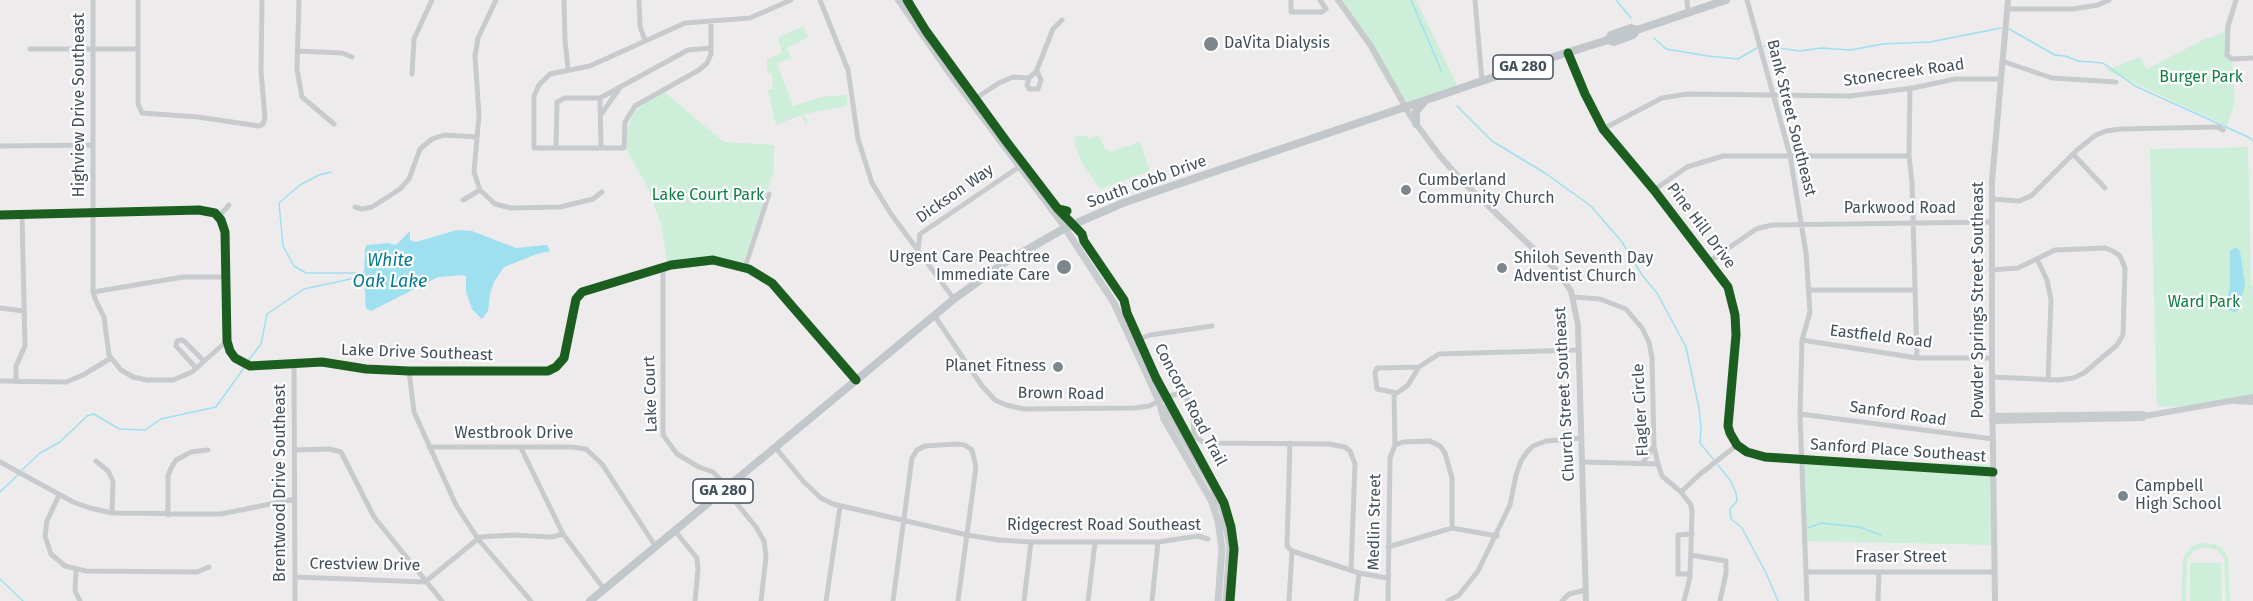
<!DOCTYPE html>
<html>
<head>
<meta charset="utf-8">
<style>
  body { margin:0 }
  canvas { display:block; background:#edebec }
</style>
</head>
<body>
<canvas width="2253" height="601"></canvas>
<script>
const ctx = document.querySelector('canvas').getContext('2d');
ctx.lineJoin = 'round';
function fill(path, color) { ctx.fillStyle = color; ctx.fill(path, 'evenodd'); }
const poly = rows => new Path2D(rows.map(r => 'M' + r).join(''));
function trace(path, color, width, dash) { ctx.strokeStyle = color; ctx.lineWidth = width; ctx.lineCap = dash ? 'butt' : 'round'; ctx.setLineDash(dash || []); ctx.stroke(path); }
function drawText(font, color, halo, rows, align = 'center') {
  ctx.font = font + ' "Fira Sans",sans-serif'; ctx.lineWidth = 4.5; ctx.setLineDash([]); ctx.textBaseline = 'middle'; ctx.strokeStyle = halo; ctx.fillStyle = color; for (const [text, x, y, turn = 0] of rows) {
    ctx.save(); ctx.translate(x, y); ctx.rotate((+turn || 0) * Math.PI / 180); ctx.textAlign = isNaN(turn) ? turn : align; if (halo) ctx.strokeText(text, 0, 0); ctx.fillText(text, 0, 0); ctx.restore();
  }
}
fill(poly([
  [1336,0,1416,0,1460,91,1406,111,1379,69,1362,36],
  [803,26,808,37,787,48,791,58,777,63,793,106,820,97,847,95,847,106,804,114,808,123,805,124,801,115,776,125,768,90,773,89,772,73,767,73,767,59,782,53,778,38],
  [2228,26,2226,51,2232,59,2235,102,2227,126,2106,70,2140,57,2147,69,2205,39,2219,35],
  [664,92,724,142,774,145,774,171,743,262,714,258,674,263,667,262,662,227,647,186,627,151,627,130,633,114,642,105],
  [1086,135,1088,139,1099,135,1105,150,1108,150,1109,152,1140,142,1150,171,1100,189,1081,161,1075,144,1074,137],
  [2248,147,2251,285,2253,285,2253,399,2212,405,2157,407,2150,149],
  [1800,458,1992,465,1995,545,1805,541],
  [2200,543,2215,544,2223,549,2228,557,2230,601,2226,601,2224,559,2217,550,2205,547,2194,550,2187,560,2186,601,2181,601,2183,558,2191,547],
  [2190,563,2221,563,2222,601,2190,601]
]), '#cdefd9');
fill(poly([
  [457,230,472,231,516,248,545,245,547,245,550,251,537,254,504,267,494,282,490,294,488,311,482,319,472,309,466,292,466,277,463,275,438,277,375,309,371,311,366,308,364,276,365,248,367,245,388,243,396,245,410,231,410,240,416,242],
  [2236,247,2240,251,2245,284,2239,308,2235,313,2227,309,2225,304,2230,288,2230,251]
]), '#9ee0f0');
trace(poly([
  [1411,0,1442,72],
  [1616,0,1631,18],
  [2009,29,2055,55,2065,56,2078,61,2103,63,2135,86,2248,137,2253,141],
  [1654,38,1666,49,1708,56,1738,59,1757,48],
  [1764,46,1800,51,1821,48,1850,50,1883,44,1930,42,2001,28],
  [1457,106,1492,141,1545,173,1591,206,1622,242,1642,275,1657,293,1686,347,1699,408,1701,427,1700,443,1714,460],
  [331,172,319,175,300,185,279,203,283,246,294,266,306,273,364,273],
  [248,361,261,344,267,314,304,289,364,276],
  [1718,465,1730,480,1736,493,1737,501,1730,509,1731,519,1742,528,1766,573,1778,601],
  [22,470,40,453,60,442,87,416,94,414,119,429,145,430,161,419,216,407,246,365],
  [0,492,19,474],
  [1808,528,1821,523,1859,527,1881,535],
  [0,579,23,601]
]), '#9ee0f0', 1.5);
trace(poly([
  [93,0,93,292,96,301,104,317,109,355,121,370,133,377,147,380,173,380,192,372,227,341],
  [138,0,138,104,142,113,198,117,259,126,263,124,265,118,261,71,262,0],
  [299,0,297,69,302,97,334,124],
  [496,0,478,38,475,56,479,115,474,172,480,190,495,204,511,208,560,207,593,199,602,192],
  [564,0,565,40,568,69],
  [639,0,640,26,645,41],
  [820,0,848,70,858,139,872,183,891,214,954,299],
  [1291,0,1291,12,1322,12,1326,9,1320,0],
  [1475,0,1482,81],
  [1687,0,1688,13],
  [1747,0,1790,155,1806,253,1810,312,1802,340,1800,414,1807,601],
  [2236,0,2228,26,2227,55,2232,59,2253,58],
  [2007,9,2073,9,2098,5,2109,0],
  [711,21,711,54,707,63,699,70,635,106,625,122,624,148,534,148,534,96,539,85,550,74,590,66,685,23,750,18,791,0],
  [30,49,138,49],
  [298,51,342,53,352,57],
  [1568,53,1585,94,1603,129,1654,190,1728,287,1735,315,1736,335,1728,426,1730,433,1737,445,1747,452,1765,457,1993,472],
  [2002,61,2052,78,2116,82],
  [412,74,414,39,432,0],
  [1029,78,1027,85,1029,89,1038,89,1041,80,1037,71],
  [1910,88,1909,156,1912,182,1917,358],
  [600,98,688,50,711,48],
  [970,102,999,83,1013,77,1029,78,1036,72,1053,29,1062,20],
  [602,113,619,89],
  [1603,129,1662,98,1687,94,1850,96,1913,88,1955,79,2000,79],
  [0,146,93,145],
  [556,148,557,102,565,98,600,98,601,148],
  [2073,154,2105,188],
  [1654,190,1687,167,1723,156,1909,156],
  [1992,199,2019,201,2031,196,2077,150,2096,135,2106,131,2121,129,2218,127,2223,130],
  [463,200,480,190],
  [355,207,362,209,372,207,400,189,409,179,420,149,432,139,444,135,477,137],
  [0,215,199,210,215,213,221,220,225,232,227,341,230,351,235,358,250,366,322,362,366,369,409,371,548,371,556,367,564,358,576,299,582,292,671,265,713,260,749,269,772,283,856,380],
  [219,216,229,205],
  [918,250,920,234,1019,167],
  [2037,259,2047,280,2051,300,2048,380],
  [1710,261,1756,229,1772,225,1992,222],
  [745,267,769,194],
  [663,268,663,435,677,454,699,467,713,472,727,487],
  [1991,270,2018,268,2055,250,2105,248,2113,251,2120,256,2125,268,2123,335,2117,345,2084,373,2073,378,2058,380,1992,377],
  [1809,290,1915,290],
  [93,292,183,277,226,277],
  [1573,297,1600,299,1626,309,1642,328,1649,342,1652,358,1654,446,1658,464,1662,476,1681,492,1691,505,1692,512,1690,577,1684,601],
  [0,308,24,311],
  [934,315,982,386,995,400,1006,405,1024,409,1135,408,1149,406,1169,396,1177,394,1186,398,1192,405,1194,433,1197,438,1205,443,1329,444,1345,447,1350,451,1355,464,1351,570],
  [1802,340,1917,358,1992,358],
  [1132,342,1150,335,1212,326],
  [294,364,295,601],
  [1419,367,1377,368,1375,373,1377,389,1397,393,1408,385,1419,367,1439,354,1578,350],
  [196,368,176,346,177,341,182,340,184,341,204,361],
  [409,371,414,412,456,505,478,539,531,601],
  [0,381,66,382,83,375,111,358],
  [16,382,16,366,25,346,22,215],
  [1800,414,1993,439],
  [1395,445,1403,442,1430,441,1440,446,1445,453,1452,478,1452,528],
  [429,447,571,447,586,449,602,464,656,547],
  [775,447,803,481,821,498,833,504,967,535,999,540,1031,542,1158,542,1198,536,1208,539],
  [521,448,563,534,604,589],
  [295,450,330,449,341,452,374,517,442,601],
  [96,461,108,471,113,481,112,513],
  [0,462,73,502,90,508,112,513,221,514,295,499],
  [1583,462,1658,464],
  [1642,464,1654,446],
  [725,489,756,527,764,541,766,557,761,601],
  [1681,492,1699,475,1737,445],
  [59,495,47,521,45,536,51,554,65,566,86,571,197,572,209,567],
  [168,515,168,476,171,468,176,460,191,452,208,450],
  [675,531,697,558,698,570,695,601],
  [1388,547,1452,528,1497,536],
  [1292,551,1359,573,1387,578],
  [1691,555,1726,561,1726,573,1720,601],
  [76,570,75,591,80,601],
  [1806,572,1995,572],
  [1690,574,1678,574,1678,535,1692,534],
  [295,577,425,582,480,537,512,535,552,537,563,534],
  [826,601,840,507],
  [893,601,912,458,917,450,925,446,956,444,965,445,972,450,976,467,958,601],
  [1024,601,1031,542],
  [1088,601,1095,543],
  [1152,601,1158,542],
  [1289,601,1292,551,1287,546,1290,443],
  [1356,601,1359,573],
  [1388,601,1390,458,1395,445,1394,394],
  [1448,601,1459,595,1478,571,1510,505,1516,475,1521,461,1527,452,1533,446,1546,441,1582,438],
  [1562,601,1569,594,1586,590],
  [1878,601,1879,572]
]), '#c8cbcd', 5);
trace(poly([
  [898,0,949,73,1065,228],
  [1338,0,1371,46,1411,117,1440,156,1463,182,1556,270,1571,291,1578,325,1586,601],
  [2235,401,2253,402],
  [1992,416,2143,414,2145,416],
  [1992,421,2143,418,2145,416,2253,397],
  [1995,601,1992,377,1992,181,2008,0]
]), '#c8cbcd', 6);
trace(poly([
  [1065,228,1114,303,1159,401,1164,419,1211,500,1218,521,1222,549,1218,601],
  [1162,407,1170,415,1212,486,1223,511,1230,546,1226,601]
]), '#c8cccf', 7);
trace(poly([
  [1608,40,1611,35,1622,31,1631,28,1637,30,1726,0],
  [1416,124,1416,111,1424,102],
  [590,601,954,299,1004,263,1065,228,1123,203,1166,188,1553,57,1608,40,1614,42,1633,35,1637,30]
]), '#c2c7cb', 8);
trace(poly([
  [907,0,926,31,1006,141,1058,209,1067,211],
  [1568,53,1585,94,1603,129,1654,190,1728,287,1735,315,1736,335,1728,426,1730,433,1737,445,1747,452,1765,457,1993,472],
  [1058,209,1082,234,1084,241,1124,300,1127,313,1156,378,1224,503,1231,527,1234,549,1230,601],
  [0,215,199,210,215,213,221,220,225,232,227,341,230,351,235,358,250,366,322,362,366,369,409,371,548,371,556,367,564,358,576,299,582,292,671,265,713,260,749,269,772,283,856,380]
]), '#1b5e20', 9);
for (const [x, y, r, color] of [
  [1211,44,8,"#7e868d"],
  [1406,190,6,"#7e868d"],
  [1064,267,8,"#7e868d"],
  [1502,268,6,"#7e868d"],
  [1058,367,6,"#7e868d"],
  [2123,496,6,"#7e868d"]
]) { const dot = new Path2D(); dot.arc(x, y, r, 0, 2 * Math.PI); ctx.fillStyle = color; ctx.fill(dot); trace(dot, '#fff', 2); }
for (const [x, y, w] of [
  [1523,67,60],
  [723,491,60]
]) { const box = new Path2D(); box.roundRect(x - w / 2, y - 12, w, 24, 4.5); ctx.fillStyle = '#fff'; ctx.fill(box); trace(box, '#424f5a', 1.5); }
drawText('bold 15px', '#424f5a', null, [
  ["GA 280",1523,67],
  ["GA 280",723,491]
]);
drawText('16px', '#424f5a', '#fff', [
  ["DaVita Dialysis",1224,44],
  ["Cumberland",1418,181],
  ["Community Church",1418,199],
  ["Urgent Care Peachtree",1050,258,"right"],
  ["Immediate Care",1050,276,"right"],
  ["Shiloh Seventh Day",1514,259],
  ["Adventist Church",1514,277],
  ["Planet Fitness",1046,367,"right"],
  ["Campbell",2135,487],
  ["High School",2135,505]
], 'left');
drawText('16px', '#424f5a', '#fff', [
  ["Stonecreek Road",1904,73,-8],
  ["Highview Drive Southeast",80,105,-90],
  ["Bank Street Southeast",1791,118,76],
  ["South Cobb Drive",1147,182,-20],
  ["Dickson Way",955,194,-35],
  ["Parkwood Road",1900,209],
  ["Pine Hill Drive",1701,226,53],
  ["Powder Springs Street Southeast",1979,300,-90],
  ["Eastfield Road",1881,337,7],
  ["Lake Drive Southeast",417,353,2],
  ["Lake Court",651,394,-92],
  ["Brown Road",1061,394,1],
  ["Church Street Southeast",1565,394,-93],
  ["Concord Road Trail",1190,405,62],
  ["Flagler Circle",1641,410,-93],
  ["Sanford Road",1898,414,8],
  ["Westbrook Drive",514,434],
  ["Sanford Place Southeast",1898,451,4],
  ["Brentwood Drive Southeast",281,483,-90],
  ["Medlin Street",1375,522,-89],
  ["Ridgecrest Road Southeast",1104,526],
  ["Fraser Street",1901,558],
  ["Crestview Drive",365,565,1]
]);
drawText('16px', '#0f7f44', '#fff', [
  ["Burger Park",2201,78],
  ["Lake Court Park",708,196],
  ["Ward Park",2204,303]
]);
drawText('italic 18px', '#037b96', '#fff', [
  ["White",390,261],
  ["Oak Lake",390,282]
]);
</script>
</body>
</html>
